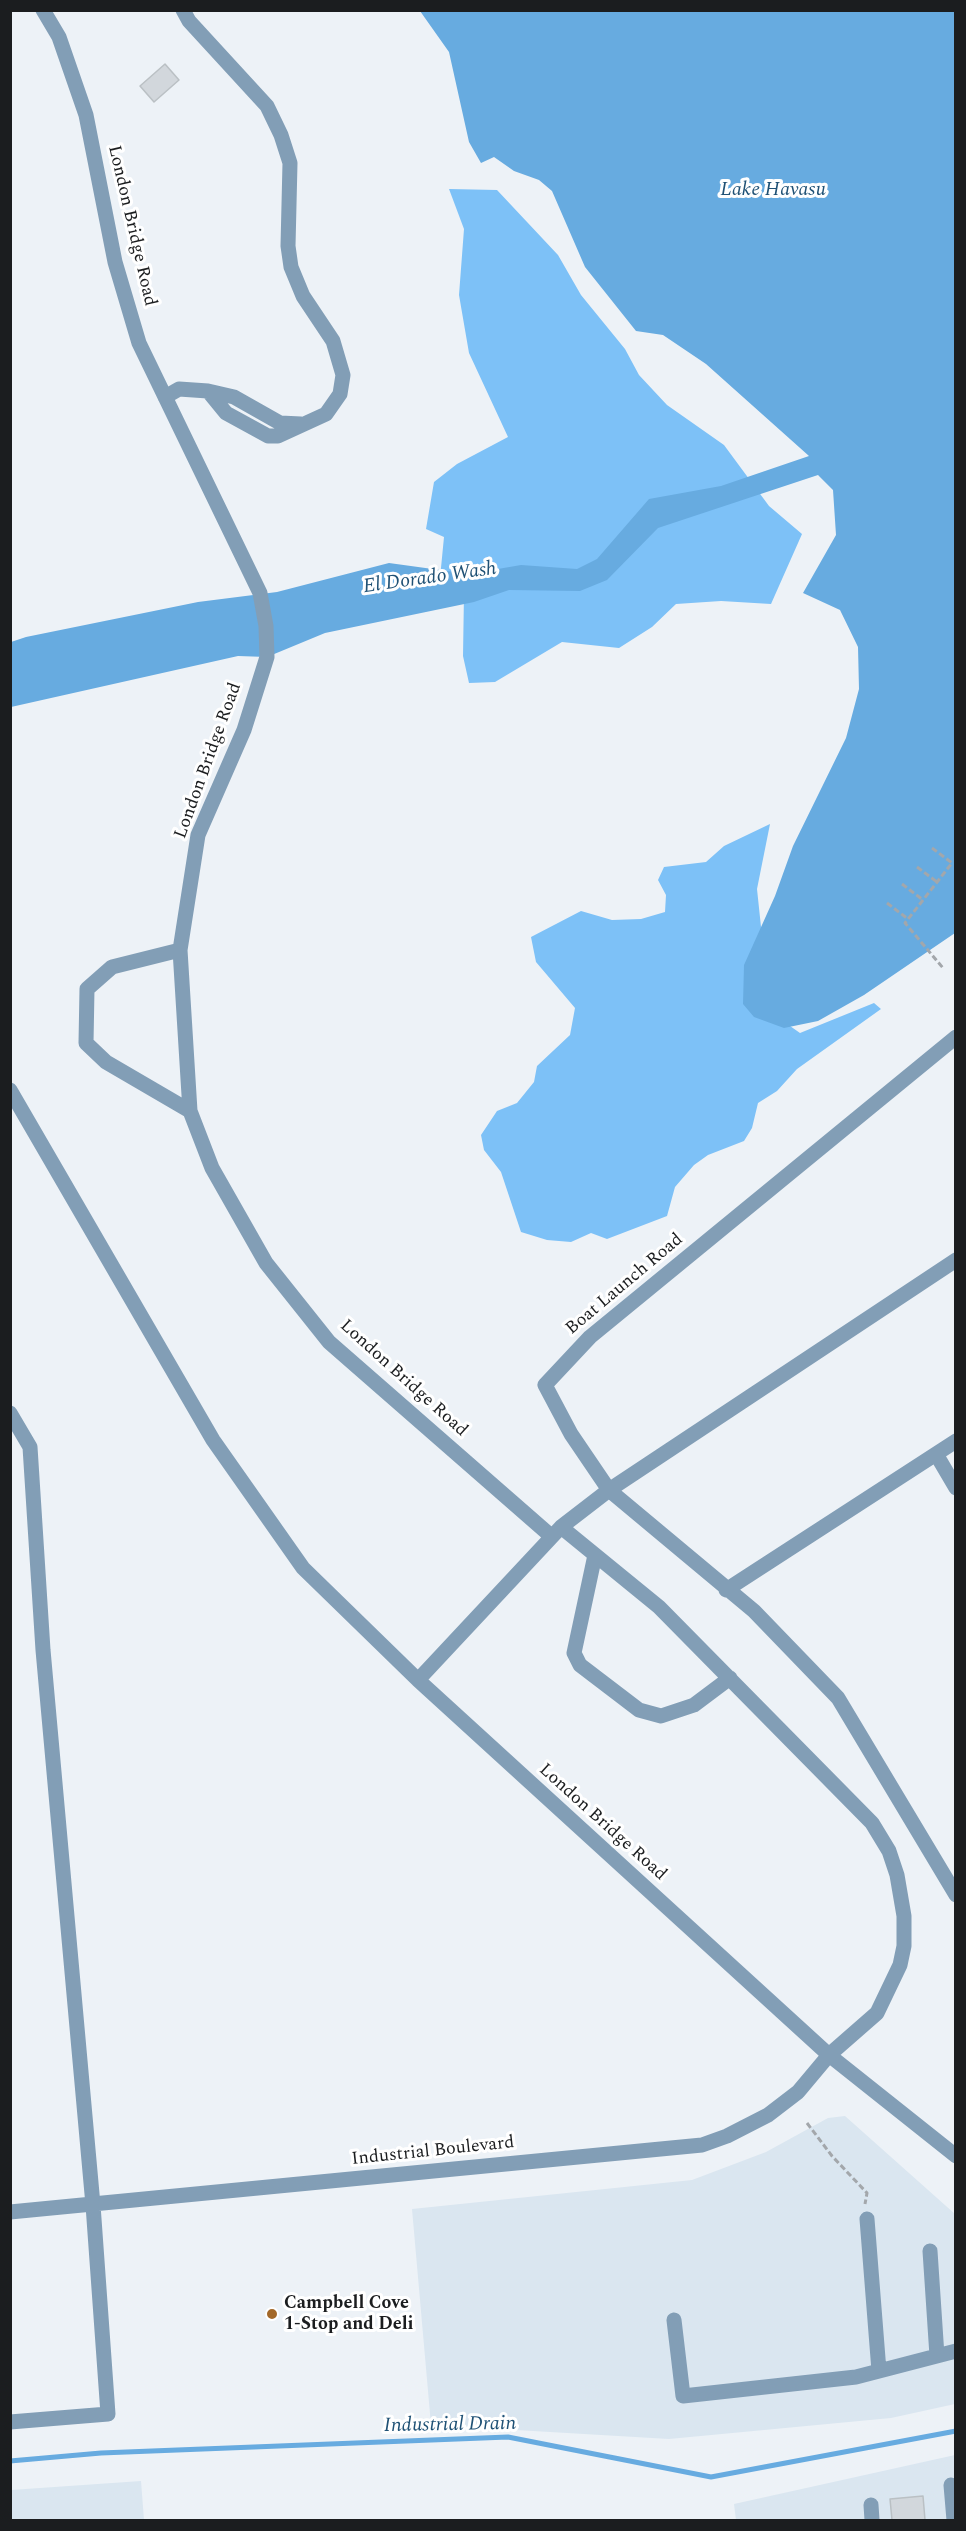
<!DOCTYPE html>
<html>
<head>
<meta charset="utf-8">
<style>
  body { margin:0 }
  #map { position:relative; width:966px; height:2531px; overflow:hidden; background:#edf2f7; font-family:Spectral,serif }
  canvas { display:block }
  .frame { position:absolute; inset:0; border:12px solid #1b1d1f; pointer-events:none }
</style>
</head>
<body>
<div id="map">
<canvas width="966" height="2531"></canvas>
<div class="frame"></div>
</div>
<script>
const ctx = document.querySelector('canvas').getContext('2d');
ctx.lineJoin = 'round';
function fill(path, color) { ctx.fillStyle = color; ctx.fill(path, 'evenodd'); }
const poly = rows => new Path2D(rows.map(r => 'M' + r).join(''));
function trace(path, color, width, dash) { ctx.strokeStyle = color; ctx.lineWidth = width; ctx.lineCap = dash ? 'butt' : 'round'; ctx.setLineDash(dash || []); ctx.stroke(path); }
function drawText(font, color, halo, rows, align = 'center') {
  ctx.font = font + ' Spectral,serif'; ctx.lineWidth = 6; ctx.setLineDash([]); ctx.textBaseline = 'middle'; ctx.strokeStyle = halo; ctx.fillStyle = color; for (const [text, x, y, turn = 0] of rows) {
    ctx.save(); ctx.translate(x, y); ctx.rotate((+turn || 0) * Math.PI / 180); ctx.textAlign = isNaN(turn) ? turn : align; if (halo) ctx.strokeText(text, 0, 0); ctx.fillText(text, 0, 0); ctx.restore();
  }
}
fill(poly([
  [845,2116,955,2214,955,2404,891,2418,669,2439,431,2425,412,2209,692,2180,766,2152,828,2118],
  [955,2455,955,2520,736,2520,734,2504],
  [141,2481,144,2520,11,2520,11,2490]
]), '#dae6f0');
fill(poly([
  [449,189,497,190,558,255,581,295,625,349,639,375,667,405,724,445,769,506,802,534,771,604,721,601,676,604,652,627,619,648,562,642,495,682,469,683,463,656,464,593,440,578,444,537,426,529,434,482,457,464,508,437,469,353,459,295,464,229],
  [770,824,757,889,770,1012,800,1033,874,1003,881,1009,797,1069,777,1091,758,1103,752,1128,744,1141,708,1155,694,1165,675,1187,667,1216,607,1239,591,1233,571,1242,547,1240,521,1232,501,1172,484,1150,481,1135,497,1111,517,1103,534,1082,537,1066,570,1035,575,1008,536,962,531,937,581,911,612,920,641,919,665,912,666,895,658,880,664,867,706,862,724,846]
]), '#7dc1f7');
fill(poly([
  [420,11,955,11,955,933,864,995,818,1021,784,1028,754,1017,743,1004,744,965,775,896,793,846,846,738,859,689,858,647,840,610,803,593,836,535,833,490,818,475,658,528,607,580,580,591,509,590,474,602,325,633,267,657,238,656,11,707,11,642,26,637,198,602,277,592,389,563,469,574,521,565,577,569,597,559,649,499,721,486,809,456,706,364,663,335,636,331,585,267,552,191,539,180,514,171,494,157,481,163,469,142,449,52]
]), '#67abe0');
trace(poly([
  [10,2461,101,2453,508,2437,711,2477,956,2431]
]), '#67abe0', 5);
const building = poly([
  [165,64,179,80,154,102,140,86,165,64],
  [923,2496,925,2520,892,2520,890,2499,923,2496]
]);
fill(building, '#d2d7dc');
trace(building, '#bac0c4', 1.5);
trace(poly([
  [932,848,952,863,905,923,943,968],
  [917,867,937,882],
  [902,884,923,900],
  [887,903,908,919],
  [807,2123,832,2156,867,2193,865,2204]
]), '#a3a7ab', 3, [6, 3]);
trace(poly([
  [43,10,59,37,86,115,115,262,139,343,260,593,266,626,267,657,244,730,198,835,180,950,190,1111,212,1168,266,1263,329,1342,551,1536],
  [183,10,189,21,267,106,281,135,290,163,288,246,291,267,303,296,333,341,343,375,340,394,326,414,278,436,268,436,226,413,208,391],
  [165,397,179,389,208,391,234,397,280,423,301,424],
  [180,950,112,967,87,989,86,1043,106,1062,190,1111],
  [956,1037,590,1337,545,1385,571,1434,609,1490,754,1611,838,1698,956,1895],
  [10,1090,213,1440,303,1568,418,1680,829,2055,956,2156],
  [10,1413,30,1447,43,1650,93,2205,108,2414,10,2422],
  [936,1454,956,1488],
  [595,1555,574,1653,580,1665,639,1710,661,1716,694,1705,730,1678],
  [726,1590,956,1441],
  [418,1680,561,1527,609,1490,956,1260],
  [10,2212,702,2145,727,2136,768,2115,798,2092,829,2055,877,2013,900,1965,904,1946,904,1916,897,1875,889,1851,872,1823,659,1607,561,1527],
  [867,2219,879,2371],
  [930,2251,937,2356],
  [674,2320,683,2396,856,2377,956,2351],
  [951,2485,954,2520],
  [871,2505,872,2520]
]), '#829eb6', 15);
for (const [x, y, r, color] of [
  [272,2314,6,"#a36829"]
]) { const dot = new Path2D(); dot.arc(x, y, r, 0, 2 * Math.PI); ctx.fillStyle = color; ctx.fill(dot); trace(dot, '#fff', 2); }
drawText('18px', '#1b1d1f', '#fff', [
  ["London Bridge Road",131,226,77],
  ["London Bridge Road",209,761,-70],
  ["Boat Launch Road",625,1285,-40],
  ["London Bridge Road",403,1379,42],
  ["London Bridge Road",602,1823,42],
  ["Industrial Boulevard",433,2152,-6]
]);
drawText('bold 18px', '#1b1d1f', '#fff', [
  ["Campbell Cove",284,2304],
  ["1-Stop and Deli",284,2325]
], 'left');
drawText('italic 20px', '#1f5175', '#fff', [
  ["Lake Havasu",773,191],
  ["El Dorado Wash",430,579,-8],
  ["Industrial Drain",450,2426,-1]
]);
</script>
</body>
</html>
